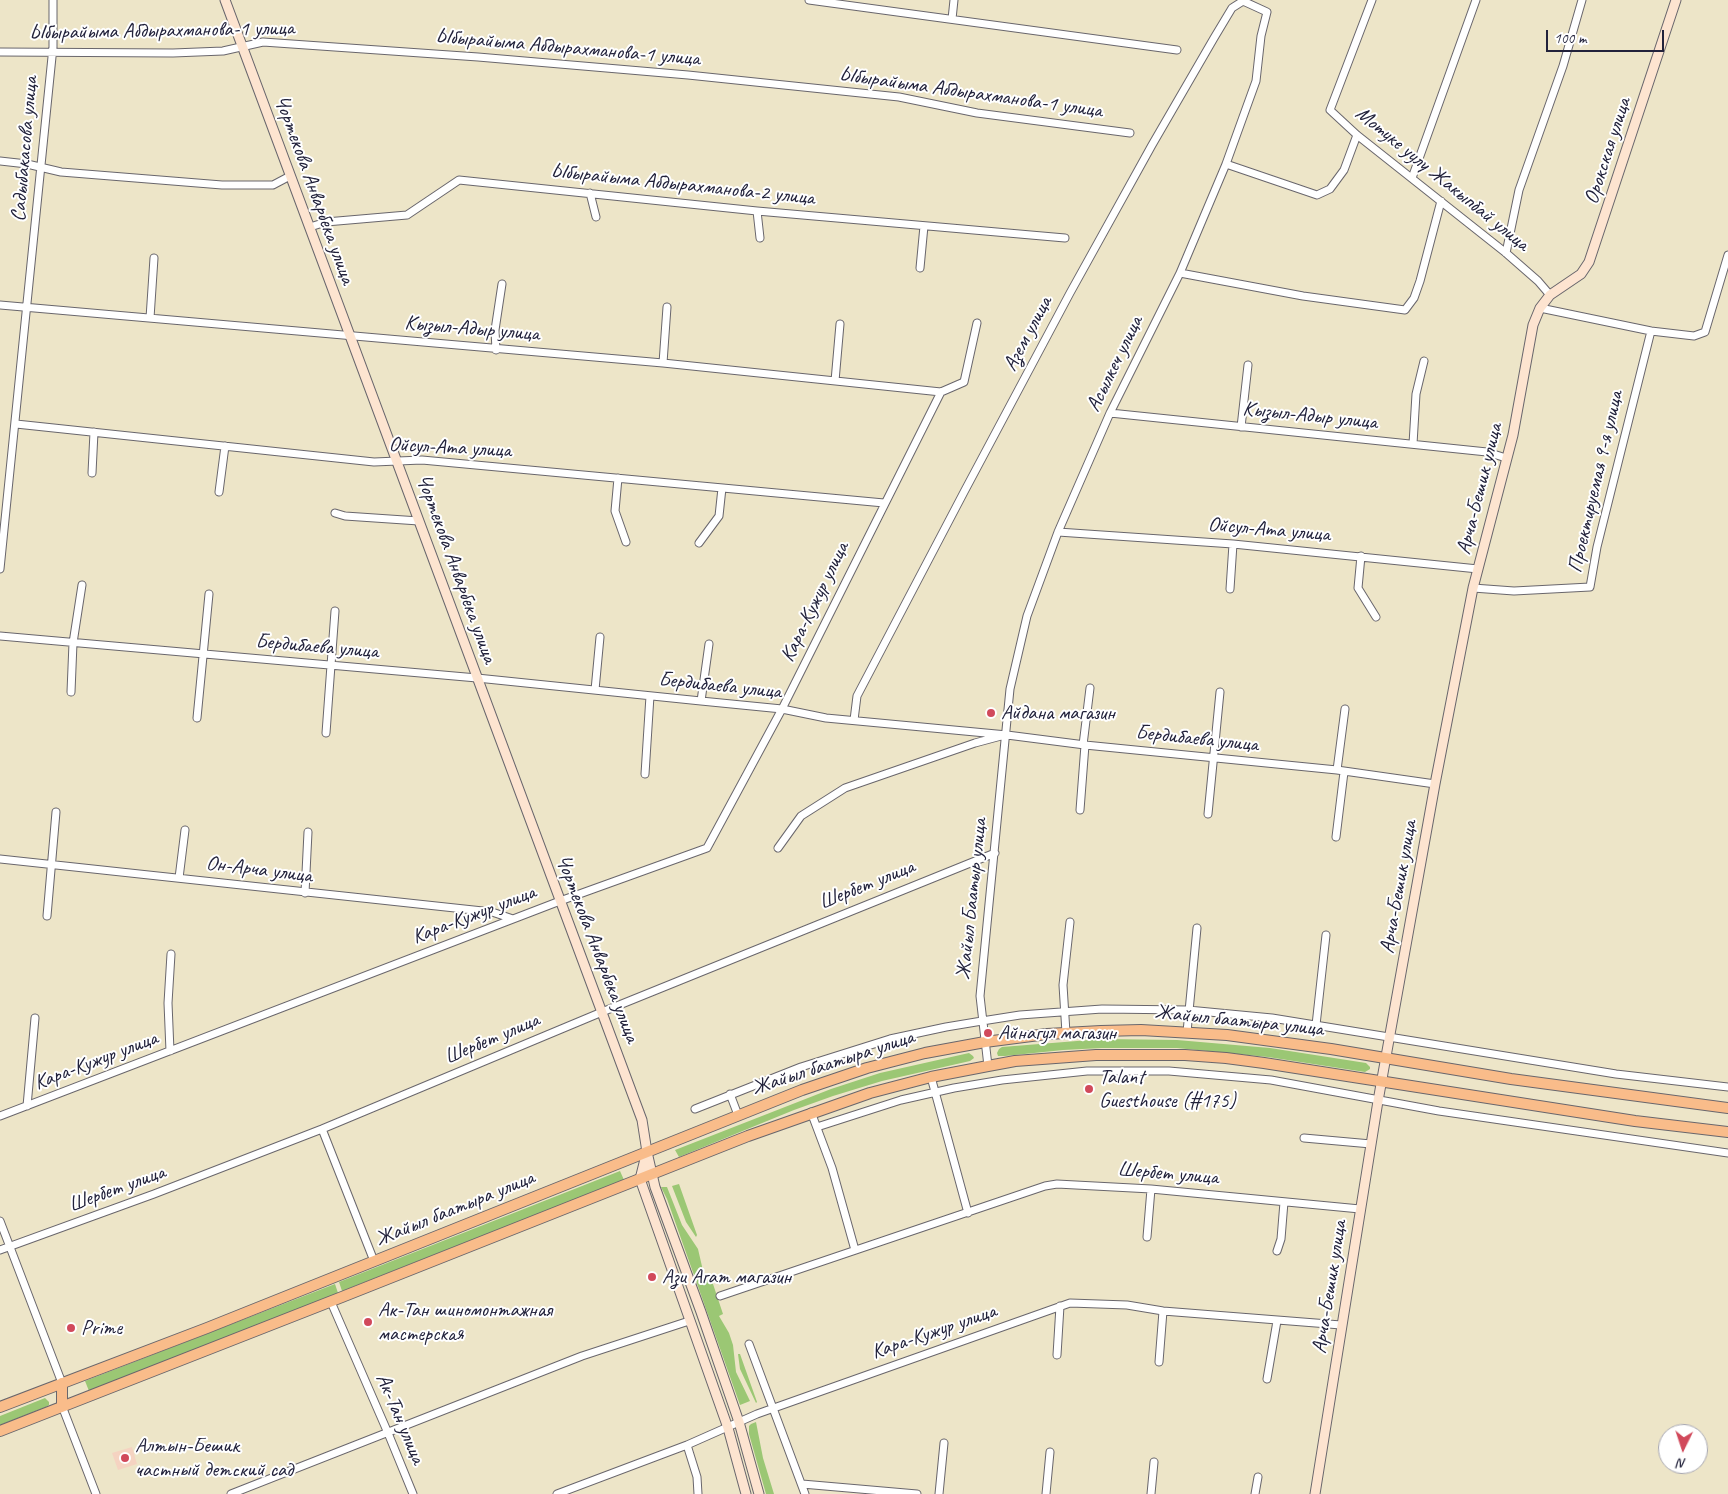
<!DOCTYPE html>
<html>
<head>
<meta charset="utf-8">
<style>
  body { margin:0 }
  #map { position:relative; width:1728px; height:1494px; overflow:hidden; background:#ede5c8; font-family:Caveat,sans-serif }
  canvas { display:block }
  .north { position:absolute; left:1658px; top:1424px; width:50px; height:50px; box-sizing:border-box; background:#fff; border:1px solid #a7a7b1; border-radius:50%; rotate:184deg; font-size:14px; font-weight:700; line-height:20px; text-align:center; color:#22223b }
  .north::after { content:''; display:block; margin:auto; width:18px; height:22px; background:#d1495b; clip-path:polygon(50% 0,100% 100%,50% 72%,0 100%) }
  .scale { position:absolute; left:1546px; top:30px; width:118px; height:22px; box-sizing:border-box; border:2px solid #22223b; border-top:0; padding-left:6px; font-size:15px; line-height:18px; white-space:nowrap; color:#22223b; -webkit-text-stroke:4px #fff; paint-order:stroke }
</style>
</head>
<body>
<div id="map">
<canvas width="1728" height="1494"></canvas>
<div class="north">N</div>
<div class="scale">100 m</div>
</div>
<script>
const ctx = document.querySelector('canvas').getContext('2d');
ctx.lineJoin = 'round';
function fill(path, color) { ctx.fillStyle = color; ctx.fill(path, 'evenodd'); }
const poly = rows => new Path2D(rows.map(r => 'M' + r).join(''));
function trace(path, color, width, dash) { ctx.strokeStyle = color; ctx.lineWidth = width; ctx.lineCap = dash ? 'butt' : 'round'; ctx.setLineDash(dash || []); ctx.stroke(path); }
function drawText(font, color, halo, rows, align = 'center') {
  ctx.font = font + ' Caveat,sans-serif'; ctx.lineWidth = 4; ctx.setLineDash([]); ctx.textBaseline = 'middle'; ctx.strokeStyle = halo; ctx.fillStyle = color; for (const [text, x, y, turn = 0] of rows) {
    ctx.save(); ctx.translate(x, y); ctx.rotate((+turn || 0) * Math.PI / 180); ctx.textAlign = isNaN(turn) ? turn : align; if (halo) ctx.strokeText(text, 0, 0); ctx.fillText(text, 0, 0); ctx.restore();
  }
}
fill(poly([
  [132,1447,137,1464,118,1470,112,1453]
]), '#f5d3c1');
fill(poly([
  [1102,1039,1177,1040,1270,1048,1366,1063,1370,1067,1370,1069,1365,1072,1268,1057,1177,1048,1102,1048,1063,1050,1005,1056,998,1056,997,1053,999,1049,1002,1047],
  [969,1053,973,1056,974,1058,970,1061,882,1081,833,1096,794,1110,679,1157,675,1150,831,1089,880,1073],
  [620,1171,624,1180,342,1291,339,1282],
  [679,1184,697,1235,696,1237,686,1222,672,1186],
  [661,1187,667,1187,682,1225,698,1249,704,1275,710,1275,723,1314,719,1316,729,1333,733,1345,736,1372,750,1401,740,1405,667,1199],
  [335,1284,338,1293,89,1391,85,1381],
  [738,1354,740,1354,757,1402,756,1403,740,1369],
  [45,1398,49,1402,49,1405,46,1407,0,1425,0,1416],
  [756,1422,763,1458,774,1494,766,1494,749,1434,749,1426,751,1424]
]), '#9bc774');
const street = poly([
  [809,0,1177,50],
  [1372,0,1330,110,1357,135,1506,253,1538,281,1550,295],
  [952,19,954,0],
  [0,52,173,53,223,51,263,42,478,57,688,75,899,97,977,113,1130,133],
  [0,161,27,164,61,172,222,185,273,185,290,176],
  [1226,164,1317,195,1330,189,1344,170,1357,135],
  [1412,178,1476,0],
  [590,193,596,217],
  [757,211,760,238],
  [310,227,326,222,407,215,459,180,757,211,1065,238],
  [1506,253,1519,190,1563,66,1582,0],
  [920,268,924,226],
  [1180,273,1303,296,1405,310,1414,298,1420,281,1441,201],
  [0,305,663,363,941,392],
  [1540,308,1651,331,1694,336,1705,332,1728,255],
  [150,318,154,258],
  [496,350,495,330,502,284],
  [663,363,667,307],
  [835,381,840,324],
  [941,392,964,382,977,323],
  [1110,413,1487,452,1506,458],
  [16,424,374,462,422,460,884,503],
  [1241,427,1248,365],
  [1413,444,1416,394,1424,361],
  [92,473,94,432],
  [618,478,615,511,626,542],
  [219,492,225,446],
  [335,513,345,516,419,521],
  [1058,532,1233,544,1478,569],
  [699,543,719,516,722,488],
  [1361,556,1358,588,1376,617],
  [0,569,53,47,53,0],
  [1473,588,1514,591,1590,587,1597,547,1651,331],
  [1230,589,1233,544],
  [0,636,477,678,701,701,782,709,826,718,1007,735,1085,745,1337,770,1435,784],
  [595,690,600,637],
  [71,692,73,643,82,585],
  [701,701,709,644],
  [197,718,209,594],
  [854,720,857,696,964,492,1070,293,1152,145,1214,38,1232,8,1243,1,1267,12,1261,36,1256,81,1226,164,1180,273,1110,413,1058,532,1027,616,1010,689,980,996,988,1066],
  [326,733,335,611],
  [1083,745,1090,688],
  [1337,770,1345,709],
  [645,774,650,696],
  [1080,810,1085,745],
  [1208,814,1220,692],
  [1336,837,1344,772],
  [778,848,801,816,845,788,975,743,1001,736],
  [0,859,492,912,513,919],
  [179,878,185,830],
  [305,893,308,832],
  [47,916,56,812],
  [1316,1025,1326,935],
  [1187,1032,1197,928],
  [1066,1033,1063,985,1070,922],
  [170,1051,168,1003,171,954],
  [931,1077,968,1213],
  [730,1094,738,1115],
  [27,1106,35,1018],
  [695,1109,801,1067,890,1039,946,1027,982,1021,1020,1015,1102,1009,1188,1010,1272,1018,1616,1074,1728,1087],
  [811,1112,832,1168,855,1250],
  [0,1116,560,901,707,848,782,709,941,392],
  [817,1127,901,1100,954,1088,1002,1080,1087,1071,1169,1071,1271,1080,1439,1111,1728,1153],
  [322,1129,374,1261],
  [1304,1138,1371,1144],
  [0,1221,62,1383],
  [1147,1237,1151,1189],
  [0,1250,154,1194,322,1129,602,1012,995,853],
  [1277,1251,1281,1239,1284,1202],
  [720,1296,1045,1186,1057,1184,1151,1189,1360,1209],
  [331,1302,388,1433,413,1494],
  [749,1344,805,1494],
  [1057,1355,1060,1306],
  [1159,1362,1163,1311],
  [1267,1379,1277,1321],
  [62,1406,96,1494],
  [687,1445,697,1477,698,1494],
  [802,1484,917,1494],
  [231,1494,582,1356,689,1321],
  [557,1494,687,1445,757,1414,1070,1303,1127,1305,1163,1311,1341,1325],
  [939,1494,944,1443],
  [1046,1494,1050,1452],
  [1151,1494,1154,1462],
  [1255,1494,1258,1477]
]);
const secondary = poly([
  [225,0,642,1120,647,1152,655,1187,701,1312,739,1422,759,1494],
  [646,1155,640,1179,728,1428,746,1494],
  [1315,1494,1378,1101,1435,784,1473,588,1513,435,1533,325,1540,308,1550,295,1581,274,1589,262,1676,0]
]);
const primary = poly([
  [62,1383,62,1406],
  [0,1407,207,1328,802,1090,867,1068,925,1053,985,1042,1047,1034,1101,1031,1141,1030,1227,1035,1331,1049,1511,1079,1728,1108],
  [0,1431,342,1297,748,1136,870,1093,931,1077,988,1066,1015,1061,1096,1055,1185,1055,1226,1058,1264,1063,1635,1121,1728,1132]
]);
trace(street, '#69666c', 9);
trace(secondary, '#69666c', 11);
trace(primary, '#69666c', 12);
trace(street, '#fff', 7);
trace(secondary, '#fde4d0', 9);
trace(primary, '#f9bc8a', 10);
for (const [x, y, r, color] of [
  [991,713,5,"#d1495b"],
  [988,1033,5,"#d1495b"],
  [1089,1089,5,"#d1495b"],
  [652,1277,5,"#d1495b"],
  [368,1322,5,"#d1495b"],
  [71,1328,5,"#d1495b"],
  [125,1458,5,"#d1495b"]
]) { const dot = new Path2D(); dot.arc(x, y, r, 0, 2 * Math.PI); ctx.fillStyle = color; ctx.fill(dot); trace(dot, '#fff', 2); }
drawText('21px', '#22223b', '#fff', [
  ["Ыбырайыма Абдырахманова-1 улица",162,31,-1],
  ["Ыбырайыма Абдырахманова-1 улица",568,48,5],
  ["Ыбырайыма Абдырахманова-1 улица",971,93,8],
  ["Садыбакасова улица",25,149,-85],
  ["Орокская улица",1608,151,-72],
  ["Мотуке уулу Жакыпбай улица",1442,179,39],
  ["Ыбырайыма Абдырахманова-2 улица",683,185,6],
  ["Чортекова Анварбека улица",314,190,70],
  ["Кызыл-Адыр улица",472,329,5],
  ["Азем улица",1028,334,-62],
  ["Асылкеч улица",1115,364,-64],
  ["Кызыл-Адыр улица",1310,416,6],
  ["Ойсул-Ата улица",450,448,3],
  ["Проектируемая 9-я улица",1596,482,-77],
  ["Арча-Бешик улица",1480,489,-76],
  ["Ойсул-Ата улица",1269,530,5],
  ["Чортекова Анварбека улица",456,569,70],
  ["Кара-Кужур улица",815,602,-64],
  ["Бердибаева улица",317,647,5],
  ["Бердибаева улица",720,686,6],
  ["Бердибаева улица",1197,739,6],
  ["Он-Арча улица",259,870,7],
  ["Шербет улица",867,885,-22],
  ["Арча-Бешик улица",1399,887,-80],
  ["Жайыл Баатыр улица",972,899,-84],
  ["Кара-Кужур улица",474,915,-21],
  ["Чортекова Анварбека улица",597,949,69],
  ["Жайыл баатыра улица",1239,1021,6],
  ["Шербет улица",492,1039,-23],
  ["Кара-Кужур улица",96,1061,-21],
  ["Жайыл баатыра улица",833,1063,-18],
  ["Шербет улица",1168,1174,5],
  ["Шербет улица",117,1189,-20],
  ["Жайыл баатыра улица",455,1209,-22],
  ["Арча-Бешик улица",1330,1287,-81],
  ["Кара-Кужур улица",934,1332,-19],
  ["Ак-Тан улица",400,1419,67]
]);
drawText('21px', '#22223b', '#fff', [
  ["Айдана магазин",1001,713],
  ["Айнагул магазин",998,1033],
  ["Talant",1099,1077],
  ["Guesthouse (#175)",1099,1101],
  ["Ази Агат магазин",662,1277],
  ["Ак-Тан шиномонтажная",378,1310],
  ["мастерская",378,1334],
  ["Prime",81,1328],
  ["Алтын-Бешик",135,1446],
  ["частный детский сад",135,1470]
], 'left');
</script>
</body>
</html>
